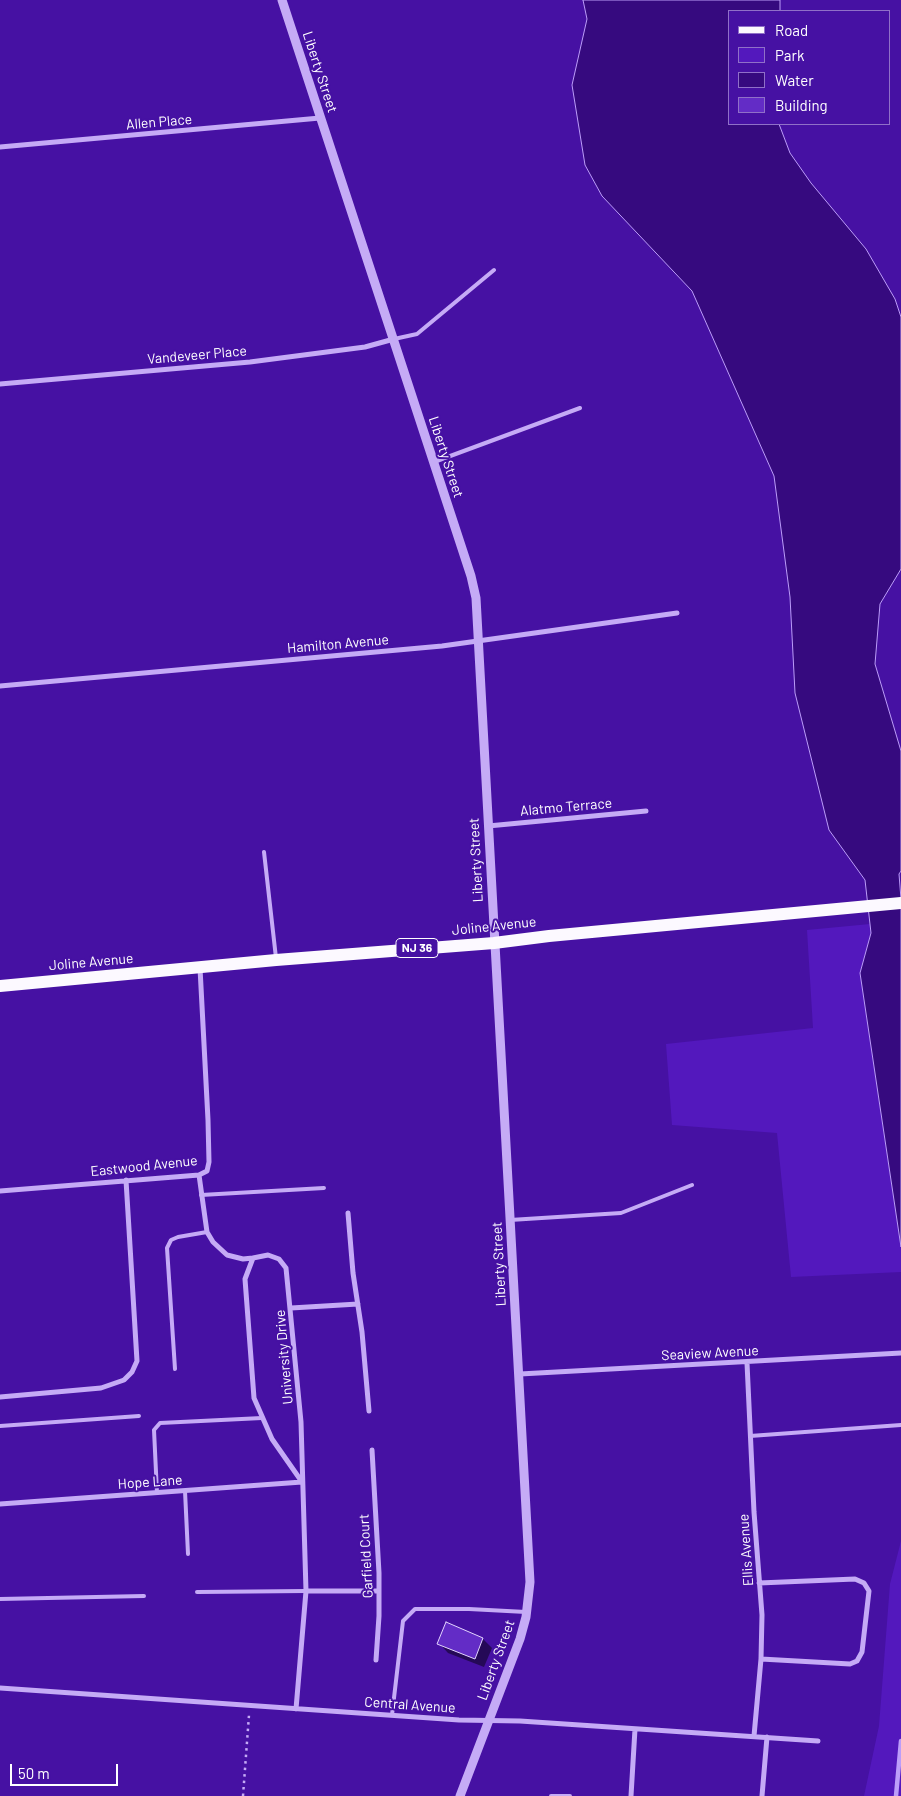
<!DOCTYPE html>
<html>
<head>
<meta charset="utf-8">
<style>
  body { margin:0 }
  #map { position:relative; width:901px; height:1796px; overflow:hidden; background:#4611a3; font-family:Barlow,sans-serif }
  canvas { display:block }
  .legend { position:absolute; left:728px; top:10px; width:162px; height:115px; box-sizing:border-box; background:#4611a3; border:1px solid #9070c8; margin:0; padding:6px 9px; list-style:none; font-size:15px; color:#fff }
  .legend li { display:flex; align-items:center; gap:10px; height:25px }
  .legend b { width:25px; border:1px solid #9070c8 }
  .scale { position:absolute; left:10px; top:1764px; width:108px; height:22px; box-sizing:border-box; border:2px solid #fff; border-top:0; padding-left:6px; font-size:15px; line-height:18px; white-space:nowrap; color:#fff; -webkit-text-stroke:4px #4611a3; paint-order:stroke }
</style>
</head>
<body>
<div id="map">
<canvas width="901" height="1796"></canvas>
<ul class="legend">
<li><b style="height:6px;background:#fcf9ff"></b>Road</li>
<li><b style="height:14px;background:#5318bd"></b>Park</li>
<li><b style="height:14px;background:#360a7f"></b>Water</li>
<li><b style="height:14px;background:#632cc6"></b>Building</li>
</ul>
<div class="scale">50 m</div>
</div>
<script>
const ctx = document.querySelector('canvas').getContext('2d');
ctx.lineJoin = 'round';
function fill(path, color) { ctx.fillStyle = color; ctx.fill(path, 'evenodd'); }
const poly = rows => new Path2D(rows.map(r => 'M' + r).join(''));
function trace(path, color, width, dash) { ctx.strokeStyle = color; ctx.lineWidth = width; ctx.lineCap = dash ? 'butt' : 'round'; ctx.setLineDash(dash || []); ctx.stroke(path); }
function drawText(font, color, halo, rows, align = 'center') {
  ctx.font = font + ' Barlow,sans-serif'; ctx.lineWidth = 4; ctx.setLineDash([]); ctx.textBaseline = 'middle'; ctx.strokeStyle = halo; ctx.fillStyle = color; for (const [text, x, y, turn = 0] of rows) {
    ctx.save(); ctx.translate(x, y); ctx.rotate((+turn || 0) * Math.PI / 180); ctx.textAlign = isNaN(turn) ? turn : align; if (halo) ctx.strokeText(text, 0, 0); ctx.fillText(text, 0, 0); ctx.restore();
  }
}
fill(poly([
  [870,924,871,933,860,974,901,1247,901,1272,791,1277,777,1133,672,1125,666,1044,813,1028,807,930],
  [901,1541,901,1796,864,1796,879,1726,890,1584]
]), '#5318bd');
const water = poly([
  [583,0,780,0,780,11,730,11,730,124,779,124,790,153,811,183,866,249,895,299,901,317,901,569,880,604,875,664,901,751,901,871,899,874,901,899,901,1247,860,973,871,933,865,880,829,830,795,693,790,597,774,476,692,291,602,196,585,165,572,85,587,19,583,0]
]);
fill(water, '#360a7f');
trace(water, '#bc9df9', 1);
fill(poly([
  [447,1624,483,1639,492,1648,484,1667,448,1653,439,1643]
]), '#0007');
trace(poly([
  [896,1796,901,1741]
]), '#bc9df9', 4.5);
const building = poly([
  [446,1622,483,1638,475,1659,437,1644,446,1622]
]);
fill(building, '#632cc6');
trace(building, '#e3d4fe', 1);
trace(poly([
  [243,1796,249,1715]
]), '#c5abf6', 2.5, [2.5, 4]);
trace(poly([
  [394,339,417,334,494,270],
  [434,462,580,408],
  [264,852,276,958],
  [201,1195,324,1188],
  [510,1220,621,1213,692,1185],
  [175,1369,167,1248,171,1240,178,1237,207,1232],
  [0,1426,139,1416],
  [750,1436,901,1425],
  [185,1491,188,1554],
  [157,1493,154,1430,160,1423,262,1418],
  [197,1592,306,1591],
  [0,1599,144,1596],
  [392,1715,403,1621,415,1609,469,1609,526,1612],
  [551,1796,570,1796]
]), '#c5abf6', 4);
trace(poly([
  [0,147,320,118],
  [0,384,250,362,365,347,394,339],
  [0,686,442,646,677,613],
  [488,826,646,811],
  [199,1175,207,1232,213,1242,227,1255,243,1259,253,1258],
  [0,1191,199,1175,207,1171,209,1162,208,1120,200,968],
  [348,1213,353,1273,362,1332,369,1411],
  [291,1308,358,1304],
  [747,1363,754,1512,762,1615,761,1659,754,1736],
  [520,1374,901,1353],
  [0,1397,101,1388,124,1380,132,1372,137,1361,126,1180],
  [372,1450,379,1573,379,1616,376,1660],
  [0,1504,302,1482],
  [759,1583,855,1579,864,1583,869,1591,862,1652,857,1661,850,1664,761,1659],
  [306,1591,379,1591],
  [0,1688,459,1720,520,1721,818,1741],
  [296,1709,306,1591,301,1422,286,1268,279,1259,268,1255,253,1258,245,1279,254,1398,272,1439,302,1482],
  [631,1796,635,1729],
  [762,1796,767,1737]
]), '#c5abf6', 5);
trace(poly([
  [282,0,471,576,476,598,530,1582,526,1617,520,1639,460,1796]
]), '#c5abf6', 9);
trace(poly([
  [0,986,276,960,494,943,549,936,901,903]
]), '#fcf9ff', 12);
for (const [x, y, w] of [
  [417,948,42]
]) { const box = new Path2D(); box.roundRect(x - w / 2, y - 9.5, w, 19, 4); ctx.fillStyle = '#4611a3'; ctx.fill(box); trace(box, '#fff', 1); }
drawText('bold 12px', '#fff', null, [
  ["NJ 36",417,948]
]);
drawText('14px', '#fff', '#4611a3', [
  ["Liberty Street",320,72,72],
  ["Allen Place",159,122,-5],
  ["Vandeveer Place",197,355,-5],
  ["Liberty Street",446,457,72],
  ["Hamilton Avenue",338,644,-5],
  ["Alatmo Terrace",566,807,-5],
  ["Liberty Street",476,860,-93],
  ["Joline Avenue",494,926,-6],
  ["Joline Avenue",91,962,-5],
  ["Eastwood Avenue",144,1166,-6],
  ["Liberty Street",499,1264,-93],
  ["Seaview Avenue",710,1353,-3],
  ["University Drive",284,1357,-95],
  ["Hope Lane",150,1482,-4],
  ["Ellis Avenue",746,1550,-94],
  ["Garfield Court",366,1556,-93],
  ["Liberty Street",496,1660,-70],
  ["Central Avenue",410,1705,4]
]);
</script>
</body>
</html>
